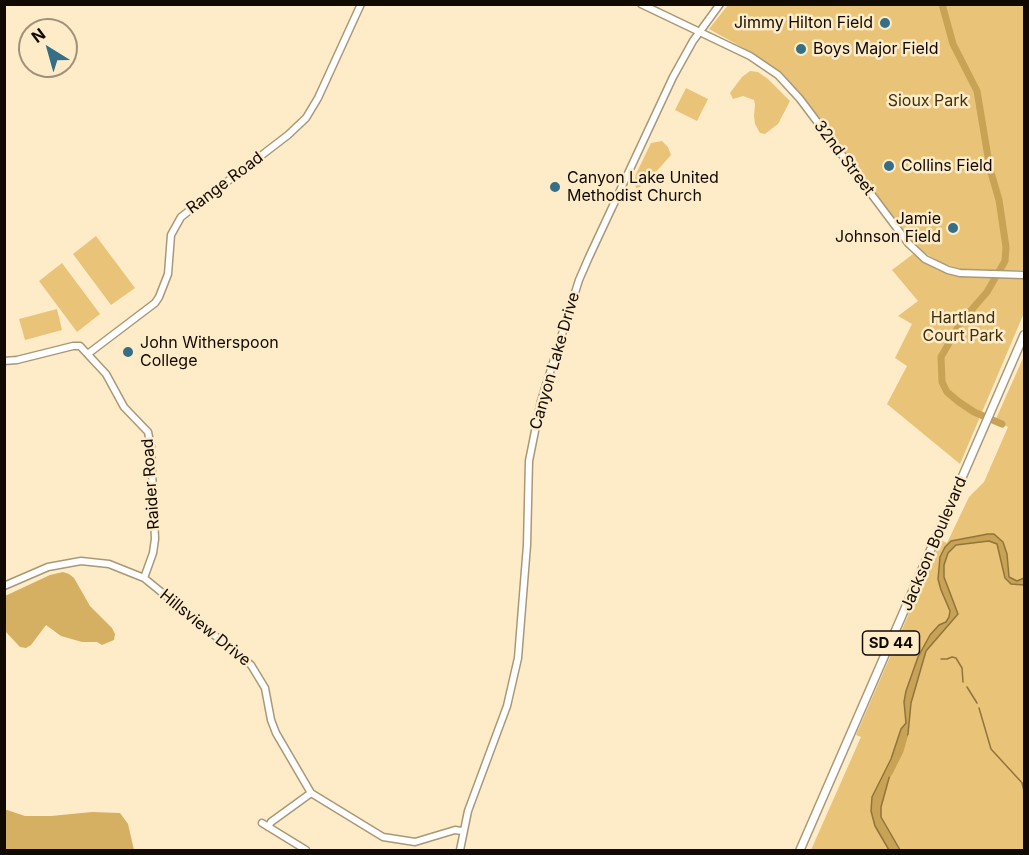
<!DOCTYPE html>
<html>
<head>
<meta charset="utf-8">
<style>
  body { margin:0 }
  #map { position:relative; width:1029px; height:855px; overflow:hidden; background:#feecc9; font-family:Inter,sans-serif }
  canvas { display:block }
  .frame { position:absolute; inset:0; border:6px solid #100a02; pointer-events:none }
  .north { position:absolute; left:18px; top:18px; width:60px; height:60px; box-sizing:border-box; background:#feecc9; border:2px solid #9f9279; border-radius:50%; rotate:323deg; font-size:16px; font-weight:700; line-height:24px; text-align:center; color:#100a02 }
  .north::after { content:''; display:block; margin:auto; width:21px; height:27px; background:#346f87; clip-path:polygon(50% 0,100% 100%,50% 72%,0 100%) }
</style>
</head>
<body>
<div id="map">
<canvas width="1029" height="855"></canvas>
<div class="frame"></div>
<div class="north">N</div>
</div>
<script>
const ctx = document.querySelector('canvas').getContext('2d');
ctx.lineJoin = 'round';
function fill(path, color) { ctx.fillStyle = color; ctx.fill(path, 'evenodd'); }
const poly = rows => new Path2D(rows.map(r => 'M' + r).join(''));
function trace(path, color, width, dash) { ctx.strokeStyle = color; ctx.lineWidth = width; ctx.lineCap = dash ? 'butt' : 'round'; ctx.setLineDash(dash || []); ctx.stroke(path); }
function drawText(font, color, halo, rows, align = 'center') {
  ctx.font = font + ' Inter,sans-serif'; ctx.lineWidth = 5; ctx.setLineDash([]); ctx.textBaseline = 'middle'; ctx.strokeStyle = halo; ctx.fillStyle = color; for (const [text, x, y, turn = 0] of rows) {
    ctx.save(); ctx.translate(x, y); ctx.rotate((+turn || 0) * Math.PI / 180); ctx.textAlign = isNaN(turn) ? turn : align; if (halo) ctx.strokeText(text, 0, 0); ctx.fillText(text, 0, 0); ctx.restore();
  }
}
fill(poly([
  [728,5,1024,5,1024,270,963,270,942,263,921,251,907,236,791,83,756,55,709,29],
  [750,71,758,72,768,79,790,101,778,124,765,134,760,133,755,124,754,116,755,104,754,100,743,96,733,99,730,93,742,77],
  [686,88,708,99,697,121,675,110],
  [662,141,668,147,671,155,647,182,637,189,634,184,636,174,651,143],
  [96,236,135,288,111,305,73,254],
  [913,254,936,269,950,274,971,277,1024,279,1024,313,960,464,887,404,907,366,895,358,912,324,898,316,918,301,892,270],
  [62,263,100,314,77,332,39,281],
  [57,309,62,330,25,340,19,319],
  [1024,356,1024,850,811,850,861,737,856,735,941,540,947,543,969,497,984,482,1008,427,995,421]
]), '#e9c378');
fill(poly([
  [63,572,69,574,74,578,90,606,112,628,115,634,114,640,102,645,97,642,82,642,61,636,46,625,31,645,26,648,20,647,5,631,5,596,50,575],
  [4,809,25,816,51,816,92,812,120,813,128,824,134,850,5,850]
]), '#d5af62');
const water = poly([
  [988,534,994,534,1003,542,1007,554,1009,577,1017,581,1024,578,1024,585,1011,584,1005,578,997,544,989,541,956,545,948,553,944,565,944,577,958,614,926,651,911,703,908,734,894,760,881,807,881,817,900,850,889,850,875,826,871,811,872,797,891,759,901,729,906,723,904,702,906,691,918,657,930,635,939,625,946,622,949,617,950,611,941,590,938,579,940,557,945,547,951,541,988,534]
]);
fill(water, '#c8a255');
trace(water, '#91743c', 1.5);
trace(poly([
  [941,659,947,659,952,657,956,658,962,668,963,682],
  [967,687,977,703],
  [979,708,991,749,1024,785],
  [1022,783,1024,791],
  [1024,850,1024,845]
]), '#91743c', 1.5);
trace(poly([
  [942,4,953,44,977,91,990,169,999,200,1006,247,1005,261,987,292,961,322,941,357,942,382,947,392,959,402,974,412,1002,424],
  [889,773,900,751,904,737]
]), '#c8a255', 7);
const secondary = poly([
  [641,4,750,56,778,75,800,99,908,243,925,259,948,270,960,273,1024,275],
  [89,353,155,303,159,297,168,274,171,235,181,217,288,135,306,118,318,98,361,4],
  [4,361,17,360,73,346,80,346,106,374,124,407,148,432,151,447,155,539,153,553,144,578],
  [4,586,48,567,81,561,109,564,144,578,251,665,265,688,271,720,276,733,311,793,383,837,415,842,455,830,462,831],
  [262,823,306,850],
  [268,827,271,822,311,793],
  [460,850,468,811,507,706,518,658,527,545,529,461,541,401,579,280,589,257,673,77,693,41,720,4]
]);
const primary = poly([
  [800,850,1024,335]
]);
trace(secondary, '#a99878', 9);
trace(primary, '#a99878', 10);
trace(secondary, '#fff', 6);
trace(primary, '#fff', 7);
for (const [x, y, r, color] of [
  [885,23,6,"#346f87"],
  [801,49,6,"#346f87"],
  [889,166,6,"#346f87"],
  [555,187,6,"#346f87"],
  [953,228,6,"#346f87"],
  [128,352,6,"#346f87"]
]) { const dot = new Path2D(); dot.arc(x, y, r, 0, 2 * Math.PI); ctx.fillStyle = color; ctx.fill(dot); trace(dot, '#feecc9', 2); }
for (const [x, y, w] of [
  [891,643,57]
]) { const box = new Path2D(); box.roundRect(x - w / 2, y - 12, w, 24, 4.5); ctx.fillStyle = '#feecc9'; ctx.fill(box); trace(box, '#100a02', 1.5); }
drawText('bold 15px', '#100a02', null, [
  ["SD 44",891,643]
]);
drawText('16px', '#100a02', '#feecc9', [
  ["Jimmy Hilton Field",873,23,"right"],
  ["Boys Major Field",813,49],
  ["Collins Field",901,166],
  ["Canyon Lake United",567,178],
  ["Methodist Church",567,196],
  ["Jamie",941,219,"right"],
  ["Johnson Field",941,237,"right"],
  ["John Witherspoon",140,343],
  ["College",140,361]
], 'left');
drawText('16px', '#3f2f0d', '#feecc9', [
  ["Sioux Park",928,101],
  ["Hartland",963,318],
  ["Court Park",963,336]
]);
drawText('16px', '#100a02', '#feecc9', [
  ["32nd Street",844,158,53],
  ["Range Road",225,183,-37],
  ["Canyon Lake Drive",555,361,-74],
  ["Raider Road",151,484,-94],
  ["Jackson Boulevard",934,544,-67],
  ["Hillsview Drive",205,628,39]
]);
</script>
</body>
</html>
